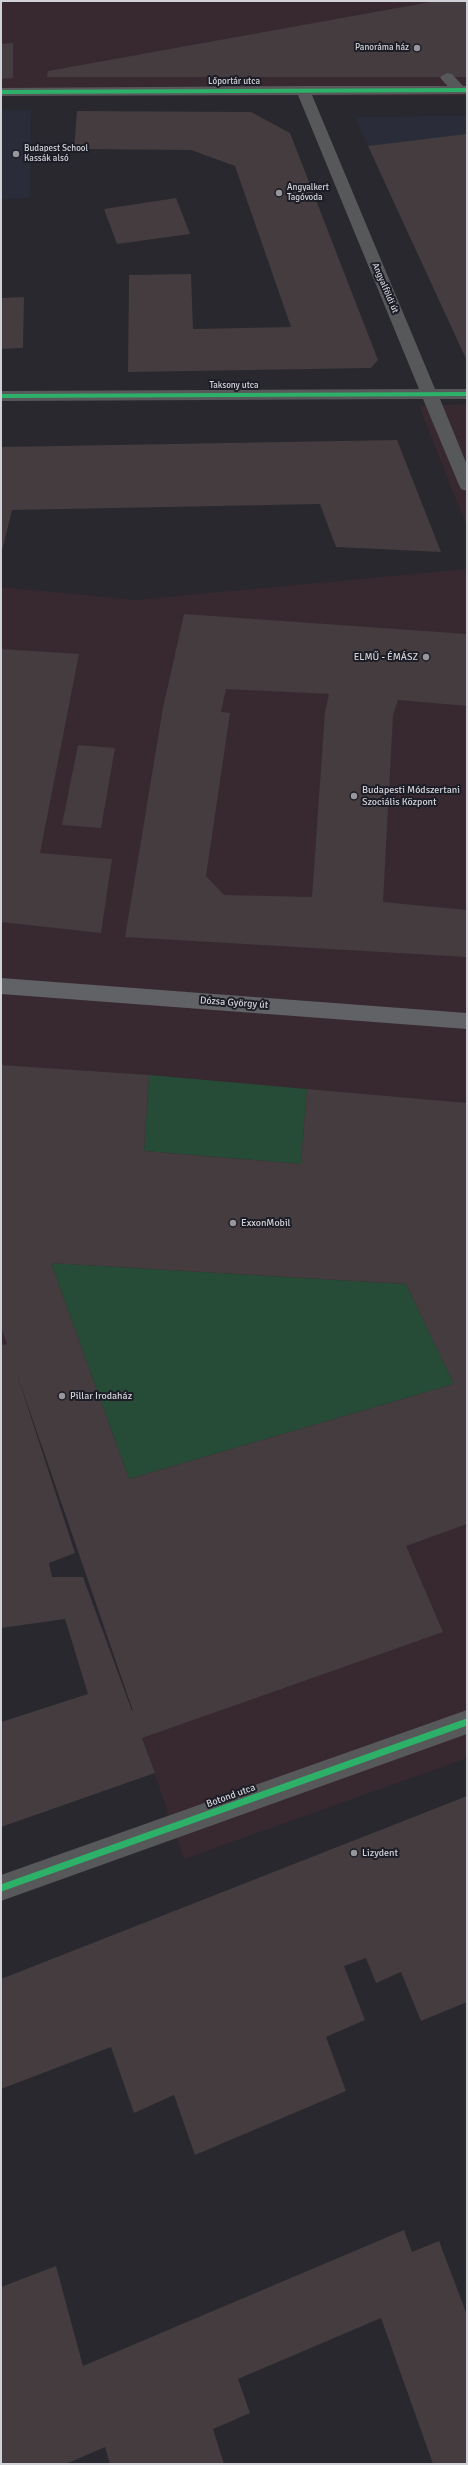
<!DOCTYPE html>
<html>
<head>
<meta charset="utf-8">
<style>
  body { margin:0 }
  #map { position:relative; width:468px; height:2465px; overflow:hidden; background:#28282e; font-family:Signika,sans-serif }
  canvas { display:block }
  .frame { position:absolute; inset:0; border:2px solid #d1d1d8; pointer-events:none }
</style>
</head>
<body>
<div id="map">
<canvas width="468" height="2465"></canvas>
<div class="frame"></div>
</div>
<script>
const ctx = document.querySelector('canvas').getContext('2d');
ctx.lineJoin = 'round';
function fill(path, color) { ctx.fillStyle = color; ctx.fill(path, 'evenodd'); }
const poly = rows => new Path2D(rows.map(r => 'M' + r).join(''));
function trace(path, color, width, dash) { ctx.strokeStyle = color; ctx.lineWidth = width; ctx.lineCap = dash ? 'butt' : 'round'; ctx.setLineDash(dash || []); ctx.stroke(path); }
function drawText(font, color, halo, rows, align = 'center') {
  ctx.font = font + ' Signika,sans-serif'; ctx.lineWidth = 4; ctx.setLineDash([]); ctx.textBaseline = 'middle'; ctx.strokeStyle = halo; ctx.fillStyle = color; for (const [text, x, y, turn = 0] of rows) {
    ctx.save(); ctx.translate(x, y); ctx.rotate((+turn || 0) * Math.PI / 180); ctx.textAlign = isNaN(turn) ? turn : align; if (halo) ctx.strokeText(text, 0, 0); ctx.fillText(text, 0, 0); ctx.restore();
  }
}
fill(poly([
  [1,1,467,1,467,96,1,95],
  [467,404,467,527,419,406],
  [467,569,467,1758,184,1859,7,1344,1,1344,1,587,135,600]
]), '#382931');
fill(poly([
  [1,110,31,110,30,198,1,199],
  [467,116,467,361,355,117]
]), '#2b2c3a');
fill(poly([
  [149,1075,307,1089,301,1164,144,1151],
  [51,1263,406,1284,454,1384,129,1479]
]), '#264b37');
fill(poly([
  [436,1,467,1,467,77,47,77,48,71],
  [13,43,13,78,1,79,1,44],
  [77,111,251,112,290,133,378,360,371,368,128,372,129,275,191,274,193,329,291,327,235,166,191,150,74,149],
  [467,134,467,361,368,146],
  [176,198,190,234,117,244,104,209],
  [24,297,23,348,1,349,1,298],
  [397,440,441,552,336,547,320,504,12,510,1,555,1,447],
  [184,614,467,634,467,706,398,700,393,715,383,902,467,910,467,957,125,937,163,708],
  [226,689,329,694,325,712,312,897,224,895,206,876,230,713,221,712],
  [1,649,79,654,40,853,112,859,101,933,1,922],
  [78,745,115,748,101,828,62,825],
  [1,1065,149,1075,144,1151,301,1164,307,1089,467,1103,467,1524,406,1546,443,1632,142,1738,155,1773,1,1827,1,1722,88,1694,65,1619,1,1628,1,1345,7,1344,1,1327],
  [51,1263,406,1284,454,1384,129,1479],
  [17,1374,133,1711,132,1711,83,1577,52,1577,49,1563,75,1553],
  [467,1796,467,2002,421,2021,401,1972,376,1983,366,1958,344,1966,365,2020,326,2037,346,2091,195,2155,174,2095,134,2113,111,2047,1,2089,1,1979],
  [404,2230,412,2252,439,2241,467,2315,467,2464,433,2464,381,2318,238,2379,250,2413,213,2429,224,2464,110,2464,105,2447,66,2464,1,2464,1,2287,56,2266,83,2366]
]), '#443c3e');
fill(poly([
  [447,73,452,74,464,87,466,90,464,93,454,93,442,80,440,77,447,73]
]), '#575859');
fill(poly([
  [300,86,467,86,467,94,312,95,435,389,467,389,467,399,440,399,467,465,467,491,461,489,459,485,423,399,1,401,1,391,419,389,298,95,1,96,1,88,300,86],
  [467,1710,467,1734,1,1901,1,1875,467,1710]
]), '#575859');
fill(poly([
  [1,978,467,1013,467,1029,1,994,1,978]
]), '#616265');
trace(poly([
  [1,92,467,90],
  [1,396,467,394]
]), '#2db169', 4);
trace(poly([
  [1,1888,467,1722]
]), '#2db169', 7);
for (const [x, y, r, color] of [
  [417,48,4,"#96969c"],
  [16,154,4,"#96969c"],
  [279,193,4,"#96969c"],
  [426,657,4,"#96969c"],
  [354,796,4,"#96969c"],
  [233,1223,4,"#96969c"],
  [62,1396,4,"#96969c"],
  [354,1853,4,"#96969c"]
]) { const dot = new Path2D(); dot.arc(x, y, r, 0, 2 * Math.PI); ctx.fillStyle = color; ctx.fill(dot); trace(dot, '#1c1d26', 1.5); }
drawText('9px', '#d1d1d8', '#1c1d26', [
  ["Panoráma ház",409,48,"right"],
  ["Budapest School",24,149],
  ["Kassák alsó",24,159],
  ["Angyalkert",287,188],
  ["Tagóvoda",287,198]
], 'left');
drawText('9px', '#d1d1d8', '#1c1d26', [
  ["Lőportár utca",234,82],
  ["Angyalföldi út",385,288,67],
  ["Taksony utca",234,386]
]);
drawText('10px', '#d1d1d8', '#1c1d26', [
  ["ELMŰ - ÉMÁSZ",418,657,"right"],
  ["Budapesti Módszertani",362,790],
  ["Szociális Központ",362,802],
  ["ExxonMobil",241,1223],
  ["Pillar Irodaház",70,1396],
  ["Lizydent",362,1853]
], 'left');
drawText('10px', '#d1d1d8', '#1c1d26', [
  ["Dózsa György út",234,1003,4],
  ["Botond utca",231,1796,-20]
]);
</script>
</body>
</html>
